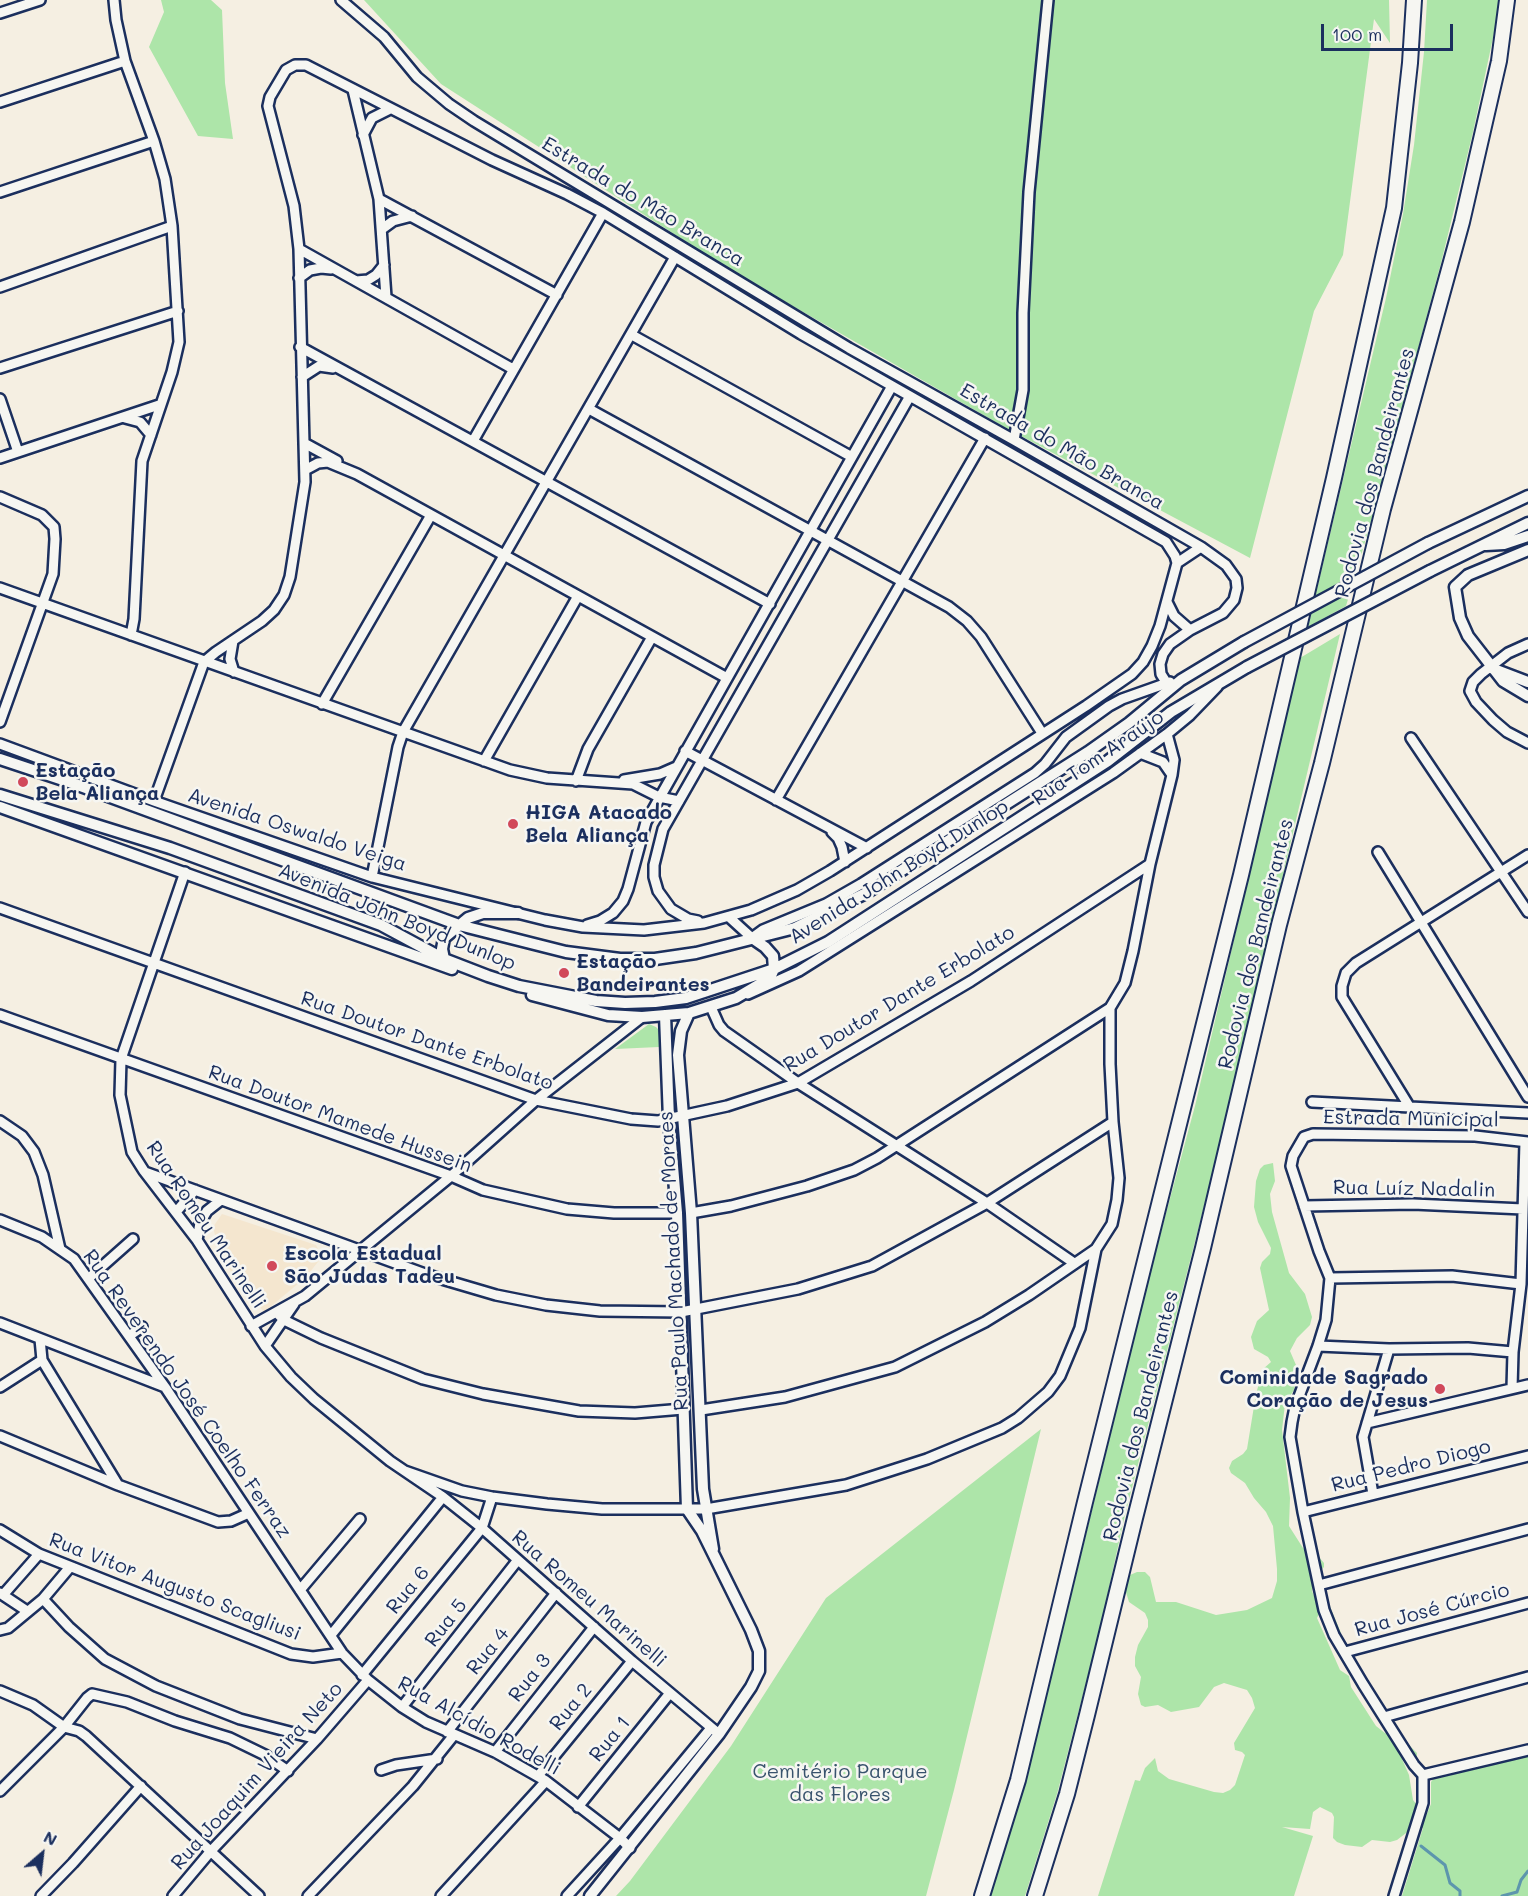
<!DOCTYPE html>
<html>
<head>
<meta charset="utf-8">
<style>
  body { margin:0 }
  #map { position:relative; width:1528px; height:1896px; overflow:hidden; background:#f5efe2; font-family:Mali,sans-serif }
  canvas { display:block }
  .north { position:absolute; left:12px; top:1824px; width:60px; height:60px; -webkit-text-stroke:4px #f6f6f2; paint-order:stroke; rotate:28deg; font-size:16px; font-weight:700; line-height:24px; text-align:center; color:#1b2f5e }
  .north::after { content:''; display:block; margin:auto; width:21px; height:27px; background:#1b2f5e; clip-path:polygon(50% 0,100% 100%,50% 72%,0 100%) }
  .scale { position:absolute; left:1321px; top:24px; width:132px; height:27px; box-sizing:border-box; border:3px solid #1b2f5e; border-top:0; padding-left:8px; font-size:18px; line-height:21px; white-space:nowrap; color:#1b2f5e; -webkit-text-stroke:4px #f6f6f2; paint-order:stroke }
</style>
</head>
<body>
<div id="map">
<canvas width="1528" height="1896"></canvas>
<div class="north">N</div>
<div class="scale">100 m</div>
</div>
<script>
const ctx = document.querySelector('canvas').getContext('2d');
ctx.lineJoin = 'round';
function fill(path, color) { ctx.fillStyle = color; ctx.fill(path, 'evenodd'); }
const poly = rows => new Path2D(rows.map(r => 'M' + r).join(''));
function trace(path, color, width, dash) { ctx.strokeStyle = color; ctx.lineWidth = width; ctx.lineCap = dash ? 'butt' : 'round'; ctx.setLineDash(dash || []); ctx.stroke(path); }
function drawText(font, color, halo, rows, align = 'center') {
  ctx.font = font + ' Mali,sans-serif'; ctx.lineWidth = 5; ctx.setLineDash([]); ctx.textBaseline = 'middle'; ctx.strokeStyle = halo; ctx.fillStyle = color; for (const [text, x, y, turn = 0] of rows) {
    ctx.save(); ctx.translate(x, y); ctx.rotate((+turn || 0) * Math.PI / 180); ctx.textAlign = isNaN(turn) ? turn : align; if (halo) ctx.strokeText(text, 0, 0); ctx.fillText(text, 0, 0); ctx.restore();
  }
}
fill(poly([
  [222,1214,316,1245,322,1257,305,1278,264,1312,232,1274,215,1235,213,1227]
]), '#f4e6cf');
fill(poly([
  [161,0,211,0,222,10,225,83,233,139,198,136,149,47,164,12],
  [364,0,1389,0,1390,43,1374,19,1343,255,1314,311,1250,558,1006,428,733,272,441,84],
  [1427,0,1501,0,1473,132,1441,263,1378,498,1346,606,1308,627,1386,298,1403,214,1414,145,1424,52],
  [1340,634,1212,1175,1124,1519,1100,1629,1057,1794,1025,1896,990,1896,1025,1784,1151,1269,1195,1106,1300,658],
  [649,1024,656,1027,659,1030,659,1047,615,1049],
  [1273,1163,1275,1181,1270,1194,1272,1212,1289,1273,1305,1294,1312,1317,1310,1325,1297,1338,1290,1351,1296,1365,1297,1376,1294,1390,1285,1404,1282,1430,1290,1498,1289,1526,1303,1548,1310,1553,1318,1556,1324,1563,1324,1567,1314,1578,1312,1591,1314,1596,1329,1604,1341,1633,1336,1631,1323,1615,1319,1614,1317,1618,1340,1670,1349,1676,1351,1687,1376,1726,1385,1733,1404,1740,1417,1753,1417,1758,1406,1754,1402,1759,1409,1775,1413,1800,1426,1816,1431,1804,1431,1782,1434,1778,1528,1755,1528,1896,1402,1896,1423,1828,1410,1830,1397,1840,1390,1842,1372,1840,1362,1847,1345,1845,1337,1842,1333,1838,1334,1817,1332,1813,1320,1807,1313,1812,1310,1829,1282,1827,1313,1836,1294,1896,1098,1896,1135,1780,1140,1781,1145,1768,1155,1758,1158,1771,1169,1779,1214,1792,1223,1793,1230,1790,1235,1785,1245,1755,1242,1752,1235,1750,1234,1743,1255,1708,1252,1698,1247,1690,1224,1683,1214,1687,1199,1707,1171,1712,1158,1705,1145,1707,1141,1705,1138,1694,1141,1677,1135,1666,1135,1657,1138,1645,1148,1627,1148,1620,1145,1613,1129,1602,1125,1589,1130,1575,1137,1572,1145,1572,1150,1577,1156,1602,1176,1602,1216,1615,1247,1610,1272,1598,1277,1581,1277,1569,1273,1526,1266,1512,1254,1498,1245,1483,1231,1473,1229,1468,1232,1461,1243,1454,1247,1449,1256,1394,1263,1369,1271,1362,1268,1357,1254,1349,1251,1337,1257,1321,1269,1310,1260,1268,1262,1262,1270,1254,1271,1248,1258,1222,1254,1207,1256,1181,1260,1169,1264,1165],
  [1041,1429,954,1790,926,1896,616,1896,630,1881,731,1746,826,1598]
]), '#ade5a9');
trace(poly([
  [1421,1846,1445,1865,1450,1883,1460,1891,1460,1896],
  [1502,1896,1517,1892,1521,1880,1528,1871]
]), '#5d96ad', 3);
const minor = poly([
  [114,0,116,20,125,61,154,141,165,179,172,226,179,342,172,372,142,461,134,619,131,635],
  [341,0,384,37,417,77,449,104,474,121,849,348,1014,440,1201,547,1226,565,1236,579,1237,588,1234,600,1223,613,1190,630,1170,644,1163,654,1160,664,1161,674,1166,682],
  [0,13,40,0],
  [353,90,379,199,386,297],
  [0,102,125,61],
  [363,135,372,118,390,109],
  [0,192,154,141],
  [379,199,557,295],
  [382,229,393,221,412,216],
  [299,249,513,369],
  [299,278,310,270,321,268,331,269],
  [356,281,368,280,376,275,384,265],
  [0,287,172,226],
  [632,335,852,457],
  [300,347,770,604],
  [0,368,178,311],
  [302,377,319,366,333,368],
  [0,399,18,452],
  [589,409,949,607,967,621,981,637,1042,733],
  [125,418,140,422,151,435],
  [1014,440,1023,390,1023,313,1029,192,1048,0],
  [473,441,603,213],
  [304,443,337,461],
  [0,458,159,405],
  [305,470,318,463,328,462,357,474,727,678],
  [0,497,42,515,54,527,55,539,53,574,0,722],
  [1177,563,1201,547],
  [0,588,510,770,547,778,633,784,659,797,679,801],
  [1167,602,1174,616,1190,630],
  [233,641,230,659,234,672],
  [1528,644,1508,653,1481,674,1473,682,1470,691,1476,702,1493,720,1507,732,1528,743],
  [322,704,431,515],
  [1411,738,1528,912],
  [0,744,154,801,372,877,545,920,583,927,644,930,704,923,751,910,797,890,830,871,1086,706,1132,674,1143,662,1152,646,1160,626,1177,563,1175,556,1166,542,801,334,603,213,567,194,492,160,306,65,295,65,286,70,270,97,268,106,294,206,299,249,305,482,290,577,284,595,274,610,262,621,216,652,204,662,154,801],
  [685,751,867,848],
  [1140,753,1163,762,1172,775],
  [484,761,578,596],
  [624,780,660,774,676,767],
  [576,781,588,749,652,637],
  [776,800,985,438],
  [832,832,838,838,842,847,845,862],
  [1378,852,1528,1097],
  [185,872,121,1059,120,1095,132,1152,144,1171,197,1240,265,1346,291,1377,314,1399,390,1461,443,1497,482,1528,632,1661,719,1734],
  [372,877,398,747,403,732,675,257],
  [0,908,536,1100,631,1119,658,1121,727,1106,798,1083,971,981,1150,864],
  [729,917,752,938,763,930,826,904,861,884,1035,773,1045,764,1066,737,1109,706,1122,699,1170,682],
  [698,921,688,919,671,909,658,891,654,877,654,865,663,829,910,396],
  [587,925,600,921,613,913,623,901,628,889,646,822,892,386],
  [748,994,799,971,1113,773,1167,734,1190,715,1217,687],
  [711,1007,719,1025,724,1031,798,1083,987,1203,1074,1263],
  [0,1015,451,1176,483,1190,567,1209,614,1213,677,1213],
  [1312,1102,1528,1113],
  [1409,1106,1342,997,1342,986,1346,973,1356,963,1528,855],
  [0,1121,22,1136,34,1152,43,1175,60,1249],
  [145,1172,428,1275,496,1295,546,1305,600,1311,681,1312,798,1289,872,1266,987,1203,1113,1122],
  [1304,1206,1413,1204,1523,1209],
  [176,1212,195,1190],
  [691,1213,731,1206,807,1186,854,1170,877,1158,1110,1008],
  [0,1220,42,1237,74,1259,165,1387,342,1653,368,1680,402,1707,426,1722,495,1752,546,1781,620,1838,630,1848],
  [197,1240,200,1223,207,1211,221,1200],
  [89,1278,133,1239],
  [1330,1278,1452,1276,1521,1284],
  [277,1313,284,1320,321,1338,423,1379,483,1394,579,1411,635,1413,683,1409],
  [0,1323,165,1387],
  [251,1326,305,1296,451,1176,536,1100,642,1017],
  [129,1336,142,1327],
  [40,1339,42,1360,118,1485],
  [265,1346,294,1304],
  [1318,1346,1389,1349,1468,1348,1513,1352],
  [0,1387,42,1360],
  [1512,1388,1513,1352,1521,1284,1525,1142],
  [701,1410,785,1397,895,1367,985,1322,1029,1295,1096,1249],
  [1367,1423,1528,1385],
  [0,1436,118,1485,218,1522,231,1521,249,1513],
  [405,1471,462,1491,492,1497,547,1504,602,1509,706,1509,846,1485,927,1459,1002,1428,1018,1418,1048,1392,1060,1376,1080,1328,1096,1249,1112,1224,1117,1200,1119,1178,1113,1122,1110,1064,1110,1008,1125,983,1133,951,1150,864,1172,775,1174,760,1167,734],
  [1373,1494,1363,1437,1389,1349],
  [1303,1512,1528,1456],
  [0,1530,39,1554,291,1654,313,1657,342,1653],
  [1319,1585,1528,1529],
  [300,1590,360,1519],
  [0,1593,27,1611],
  [3,1595,39,1554],
  [43,1599,69,1627,105,1659,156,1686,240,1719,317,1739],
  [0,1630,8,1628,43,1599,70,1567],
  [331,1635,443,1497],
  [1345,1652,1528,1603],
  [362,1675,482,1528,492,1497],
  [0,1691,33,1705,64,1727,79,1731,86,1736,259,1896],
  [402,1707,517,1561],
  [1384,1717,1528,1677],
  [447,1732,556,1593],
  [495,1752,594,1627],
  [381,1770,396,1765,437,1759],
  [1423,1775,1528,1750],
  [538,1776,632,1661],
  [0,1791,64,1727,87,1698,92,1694,127,1702,175,1721,230,1738,265,1755,288,1771],
  [578,1807,670,1693],
  [41,1896,73,1863,141,1786],
  [173,1896,210,1852,317,1739,368,1680],
  [308,1896,413,1786,454,1735],
  [441,1896,546,1781],
  [567,1896,620,1838,711,1728],
  [1394,1896,1423,1803,1423,1775,1414,1765,1363,1684,1334,1635,1324,1610,1303,1512,1290,1437,1292,1422,1295,1407,1318,1346,1326,1320,1330,1278,1319,1251,1291,1166,1293,1156,1304,1137,1313,1134,1475,1136,1528,1142]
]);
const major = poly([
  [1428,543,1528,496],
  [1486,545,1504,544,1528,536],
  [1528,550,1468,575,1455,587,1460,618,1468,636,1503,681,1528,696],
  [1430,571,1528,523],
  [1491,668,1528,682],
  [0,759,75,784,459,925,566,952,620,959,655,959,696,953,795,928,866,893,1088,752,1129,723,1181,680,1244,642],
  [0,795,170,848,381,925,444,959,488,976,519,986,596,1001,625,1003,655,1002,686,998,774,969,828,942,1108,761,1171,712,1247,667],
  [0,807,452,969],
  [444,959,442,949,444,938,468,918,483,913,518,913],
  [532,995,608,1015,642,1017,689,1013,736,998,770,978,774,969,773,956,765,947,752,938],
  [689,1013,681,1031,678,1055,691,1213,703,1489,713,1549],
  [590,1896,719,1734,751,1687,759,1671,759,1651,751,1630,702,1531,687,1509,677,1213,669,1119,665,1015]
]);
const highway = poly([
  [982,1896,1018,1780,1085,1502,1241,875,1334,478,1394,208,1410,63,1414,0],
  [1035,1896,1067,1794,1087,1715,1135,1518,1203,1248,1279,925,1322,763,1383,509,1462,222,1499,61,1507,0]
]);
trace(minor, '#1b2f5e', 14);
trace(major, '#1b2f5e', 15);
trace(highway, '#1b2f5e', 18);
trace(minor, '#f6f6f2', 9);
trace(major, '#f6f6f2', 10);
trace(highway, '#f6f6f2', 14);
const majorBridge = poly([
  [1244,642,1428,543],
  [1247,667,1430,571]
]);
trace(majorBridge, '#1b2f5e', 15, []);
trace(majorBridge, '#f6f6f2', 10);
for (const [x, y, r, color] of [
  [23,782,6,"#d1495b"],
  [513,824,6,"#d1495b"],
  [564,973,6,"#d1495b"],
  [272,1266,6,"#d1495b"],
  [1440,1389,6,"#d1495b"]
]) { const dot = new Path2D(); dot.arc(x, y, r, 0, 2 * Math.PI); ctx.fillStyle = color; ctx.fill(dot); trace(dot, '#f6f6f2', 2); }
drawText('20px', '#1b2f5e', '#f6f6f2', [
  ["Estrada do Mão Branca",643,202,31],
  ["Estrada do Mão Branca",1062,447,30],
  ["Rodovia dos Bandeirantes",1375,473,-75],
  ["Rua Tom Araújo",1098,758,-34],
  ["Avenida Oswaldo Veiga",297,830,18],
  ["Avenida John Boyd Dunlop",899,872,-32],
  ["Avenida John Boyd Dunlop",397,917,22],
  ["Rodovia dos Bandeirantes",1256,944,-76],
  ["Rua Doutor Dante Erbolato",899,999,-31],
  ["Rua Doutor Dante Erbolato",427,1041,19],
  ["Rua Doutor Mamede Hussein",340,1119,20],
  ["Estrada Municipal",1411,1119,1],
  ["Rua Luíz Nadalin",1414,1189,1],
  ["Rua Romeu Marinelli",206,1225,56],
  ["Rua Paulo Machado de Moraes",674,1261,-93],
  ["Rua Reverendo José Coelho Ferraz",187,1394,55],
  ["Rodovia dos Bandeirantes",1141,1416,-76],
  ["Rua Pedro Diogo",1411,1466,-14],
  ["Rua Vitor Augusto Scagliusi",175,1587,21],
  ["Rua 6",408,1590,-51],
  ["Rua Romeu Marinelli",589,1599,41],
  ["Rua José Cúrcio",1432,1610,-15],
  ["Rua 5",446,1623,-52],
  ["Rua 4",488,1651,-51],
  ["Rua 3",530,1678,-52],
  ["Rua 2",571,1707,-51],
  ["Rua Alcídio Rodelli",479,1726,29],
  ["Rua 1",610,1739,-51],
  ["Rua Joaquim Vieira Neto",257,1776,-48]
]);
drawText('bold 20px', '#1b2f5e', '#f6f6f2', [
  ["Estação",35,771],
  ["Bela Aliança",35,794],
  ["HIGA Atacado",525,813],
  ["Bela Aliança",525,836],
  ["Estação",576,962],
  ["Bandeirantes",576,985],
  ["Escola Estadual",284,1254],
  ["São Judas Tadeu",284,1277],
  ["Cominidade Sagrado",1428,1378,"right"],
  ["Coração de Jesus",1428,1401,"right"]
], 'left');
drawText('20px', '#38536d', '#f6f6f2', [
  ["Cemitério Parque",840,1772],
  ["das Flores",840,1795]
]);
</script>
</body>
</html>
